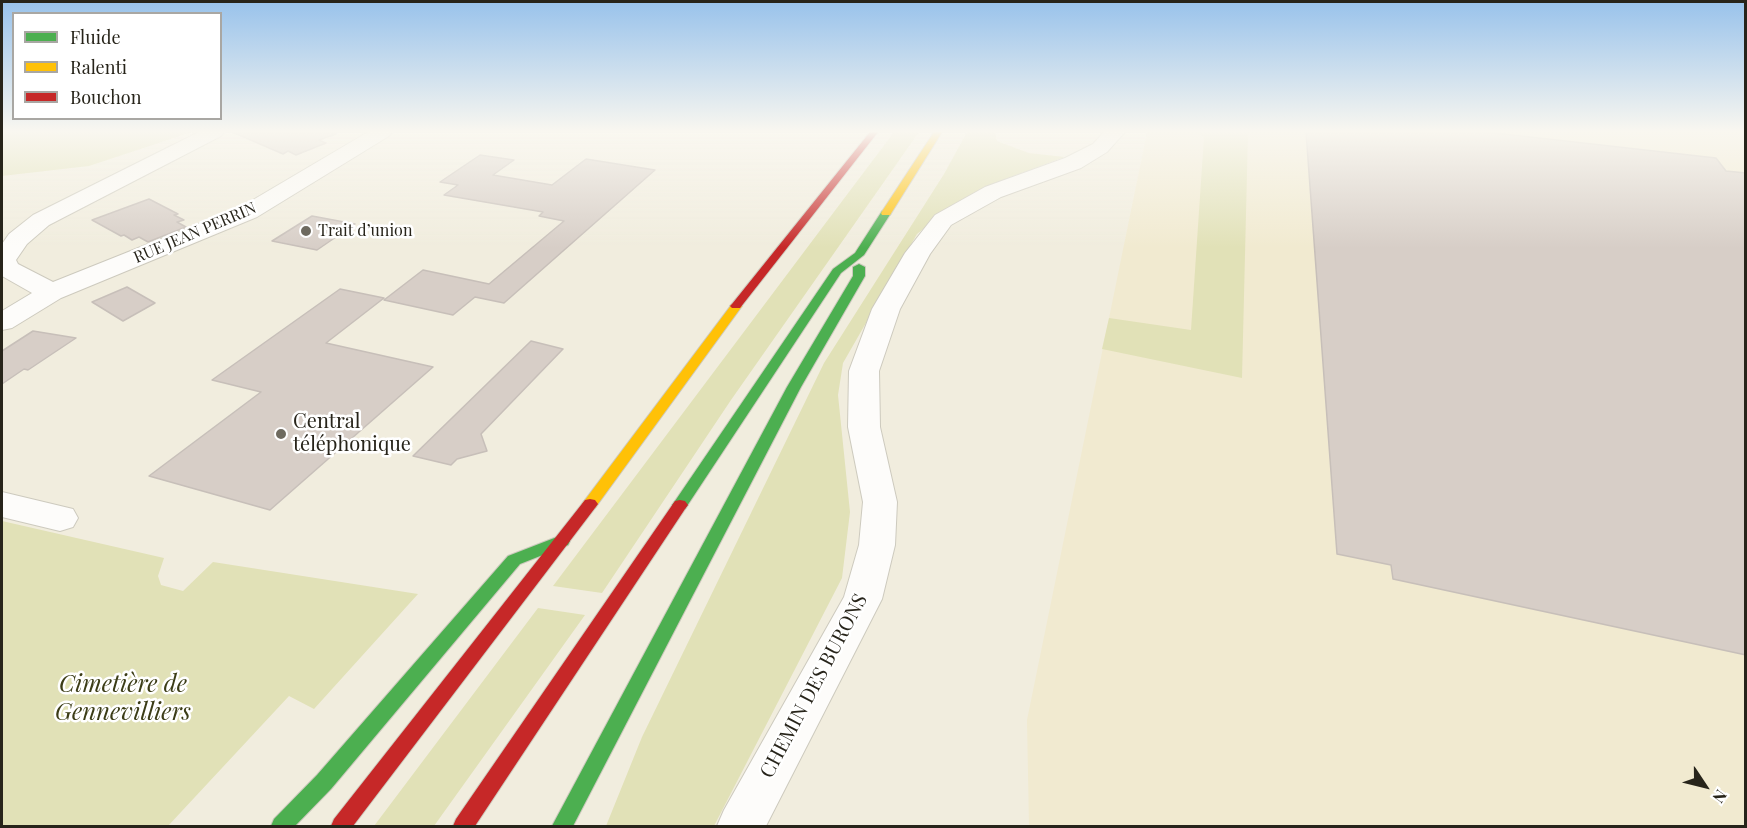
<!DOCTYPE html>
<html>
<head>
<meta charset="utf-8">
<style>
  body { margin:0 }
  #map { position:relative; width:1747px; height:828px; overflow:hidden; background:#f1edde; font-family:"Playfair Display",serif }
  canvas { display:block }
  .frame { position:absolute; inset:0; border:3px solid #27241a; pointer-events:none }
  .legend { position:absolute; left:12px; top:12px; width:210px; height:108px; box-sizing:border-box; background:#fff; border:2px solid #a9a7a3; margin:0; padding:8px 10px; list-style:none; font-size:18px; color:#27241a }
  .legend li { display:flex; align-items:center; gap:12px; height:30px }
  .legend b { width:30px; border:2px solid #a9a7a3 }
  .north { position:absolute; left:1675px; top:756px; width:60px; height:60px; -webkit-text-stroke:4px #fff; paint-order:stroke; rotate:125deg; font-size:16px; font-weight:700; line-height:24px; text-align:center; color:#27241a }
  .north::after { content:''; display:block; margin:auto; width:21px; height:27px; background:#27241a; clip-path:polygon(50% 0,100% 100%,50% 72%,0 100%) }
</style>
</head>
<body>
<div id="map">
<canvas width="1747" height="828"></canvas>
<div class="frame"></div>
<ul class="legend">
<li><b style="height:8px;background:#4caf50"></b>Fluide</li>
<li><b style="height:8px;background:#ffc107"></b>Ralenti</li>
<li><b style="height:8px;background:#c62828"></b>Bouchon</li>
</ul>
<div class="north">N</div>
</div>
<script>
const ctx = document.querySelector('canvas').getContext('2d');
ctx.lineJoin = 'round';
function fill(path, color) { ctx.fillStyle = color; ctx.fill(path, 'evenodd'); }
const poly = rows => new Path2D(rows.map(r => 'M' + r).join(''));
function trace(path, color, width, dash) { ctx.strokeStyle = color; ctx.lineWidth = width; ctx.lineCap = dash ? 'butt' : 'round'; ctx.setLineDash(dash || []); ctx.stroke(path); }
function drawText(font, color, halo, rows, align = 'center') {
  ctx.font = font + ' "Playfair Display",serif'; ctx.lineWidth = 5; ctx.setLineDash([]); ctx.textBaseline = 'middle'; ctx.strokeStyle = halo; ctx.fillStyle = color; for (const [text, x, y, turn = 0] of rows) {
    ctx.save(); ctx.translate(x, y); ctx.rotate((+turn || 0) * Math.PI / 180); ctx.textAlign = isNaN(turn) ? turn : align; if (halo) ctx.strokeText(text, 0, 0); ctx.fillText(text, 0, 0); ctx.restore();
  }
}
fill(poly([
  [1147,132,1745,132,1745,826,1029,826,1027,720]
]), '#f1ead0');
fill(poly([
  [2,132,192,132,89,166,2,176],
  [894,132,919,132,731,400,602,593,553,586],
  [967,132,995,132,997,141,1029,153,1065,157,1008,178,954,204,917,234,843,363,838,395,850,512,842,578,714,826,606,826,642,737,824,363,944,174],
  [1196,132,1248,132,1242,378,1102,349,1109,318,1191,330,1204,137],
  [2,521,164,558,158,576,161,585,183,591,213,562,418,594,314,709,289,696,168,826,2,826],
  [538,608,585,615,434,826,374,826]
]), '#e1e1b7');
const building = poly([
  [232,132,335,132,336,134,319,140,326,143,296,155,288,151,283,154,232,132],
  [1306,132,1486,132,1716,158,1726,171,1746,173,1746,655,1393,579,1391,565,1337,554,1306,132],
  [480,155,514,160,493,175,552,185,586,159,655,170,504,303,475,297,453,315,384,300,423,270,489,284,564,221,539,216,543,212,444,195,458,185,440,182,480,155],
  [149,199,178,214,174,215,184,220,177,222,186,227,148,242,139,237,132,240,124,235,121,236,92,220,149,199],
  [312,216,355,224,317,250,272,241,312,216],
  [127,287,155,303,123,321,92,302,127,287],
  [340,289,384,298,326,343,433,367,270,510,149,476,261,392,212,380,340,289],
  [33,331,76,338,28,370,24,369,2,384,2,351,33,331],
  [531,341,563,349,481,434,487,451,457,459,451,465,413,456,531,341]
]);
fill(building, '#d7cec7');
trace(building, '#c7bfb9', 1.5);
const street = poly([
  [199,132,224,132,221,136,49,225,27,244,16,260,18,264,53,282,241,207,368,132,392,132,389,136,257,217,61,298,12,328,2,330,2,311,32,293,2,276,2,244,9,234,33,215,199,132],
  [1104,132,1125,132,1107,152,1081,168,1001,197,951,225,930,254,900,309,879,371,880,427,897,502,895,545,882,599,766,826,717,826,724,810,844,597,859,545,863,502,848,427,849,371,872,309,905,253,935,215,985,187,1065,158,1093,144,1104,132],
  [2,492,73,509,78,518,73,527,60,531,2,517,2,492]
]);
const fast = poly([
  [886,210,891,213,864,255,841,273,685,509,675,509,672,505,675,501,833,269,855,253,882,211,886,210],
  [859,264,865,267,865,276,801,387,573,826,552,826,787,387,853,276,853,267,859,264],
  [562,535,568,537,570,541,568,545,520,564,331,789,295,826,271,826,274,819,317,775,508,556,562,535]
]);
const slow = poly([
  [934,132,942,132,890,215,882,215,881,213,934,132],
  [736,302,742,306,595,508,585,508,582,504,732,304,736,302]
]);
const jam = poly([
  [870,132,878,132,740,308,732,308,730,306,732,304,870,132],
  [590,499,595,500,598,504,595,508,353,826,331,826,334,819,585,500,590,499],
  [680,500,685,501,688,505,685,509,475,826,453,826,456,819,675,501,680,500]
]);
trace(street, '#cdcabe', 2);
trace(fast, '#cdcabe', 2);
trace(slow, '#cdcabe', 2);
trace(jam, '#cdcabe', 2);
fill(street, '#fdfcfa');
fill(fast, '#4caf50');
fill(slow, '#ffc107');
fill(jam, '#c62828');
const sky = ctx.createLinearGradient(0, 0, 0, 248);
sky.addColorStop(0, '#98c2eb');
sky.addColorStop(0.53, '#f9f7f0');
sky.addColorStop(1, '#f9f7f000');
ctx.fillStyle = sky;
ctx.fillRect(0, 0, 1747, 248);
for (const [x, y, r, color] of [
  [306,231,6,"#6e6a5f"],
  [281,434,6,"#6e6a5f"]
]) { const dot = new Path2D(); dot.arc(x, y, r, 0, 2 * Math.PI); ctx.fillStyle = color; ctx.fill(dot); trace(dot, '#fff', 2); }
drawText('16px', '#27241a', '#fff', [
  ["Trait d’union",318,231]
], 'left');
drawText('16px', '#27241a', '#fff', [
  ["RUE JEAN PERRIN",195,233,-23]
]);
drawText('20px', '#27241a', '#fff', [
  ["Central",293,422],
  ["téléphonique",293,445]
], 'left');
drawText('20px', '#27241a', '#fff', [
  ["CHEMIN DES BURONS",814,686,-62]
]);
drawText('italic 24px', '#3b3c16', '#fff', [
  ["Cimetière de",123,685],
  ["Gennevilliers",123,713]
]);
</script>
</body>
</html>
